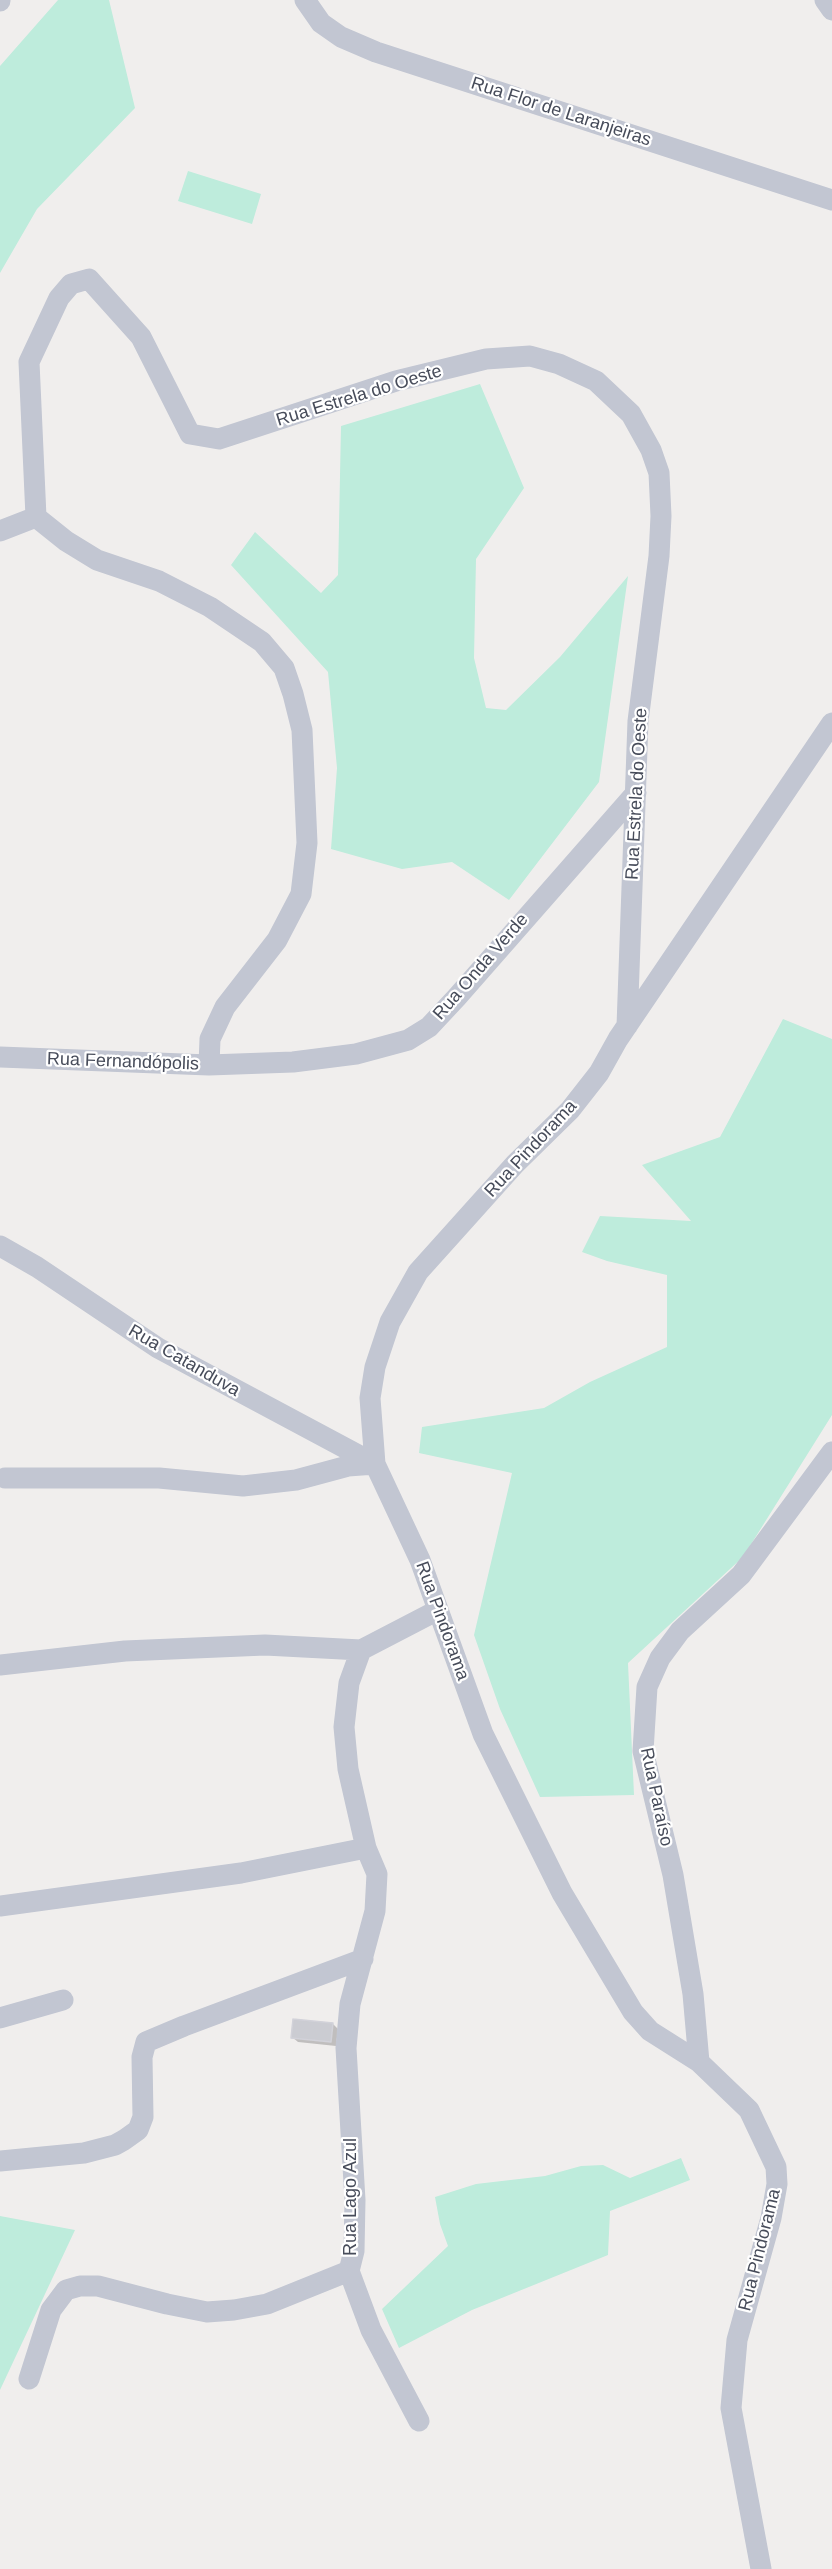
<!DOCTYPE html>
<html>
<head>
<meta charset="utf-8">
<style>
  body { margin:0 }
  canvas { display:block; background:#f0eeed }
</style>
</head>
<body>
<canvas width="832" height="2569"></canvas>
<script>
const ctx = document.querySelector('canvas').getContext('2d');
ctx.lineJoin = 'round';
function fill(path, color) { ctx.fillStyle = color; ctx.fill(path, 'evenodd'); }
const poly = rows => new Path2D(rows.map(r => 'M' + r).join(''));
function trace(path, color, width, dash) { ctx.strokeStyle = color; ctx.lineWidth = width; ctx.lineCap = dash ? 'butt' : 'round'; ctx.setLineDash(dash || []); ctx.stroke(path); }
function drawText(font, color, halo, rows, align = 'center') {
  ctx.font = font + ' Helvetica,sans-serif'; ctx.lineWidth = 4.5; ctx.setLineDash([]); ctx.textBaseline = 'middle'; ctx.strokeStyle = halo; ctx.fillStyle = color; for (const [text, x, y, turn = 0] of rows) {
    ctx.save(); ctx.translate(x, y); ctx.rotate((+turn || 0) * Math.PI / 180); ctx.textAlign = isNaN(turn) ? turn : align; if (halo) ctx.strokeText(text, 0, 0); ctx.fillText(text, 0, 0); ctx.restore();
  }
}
fill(poly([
  [58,0,109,0,135,108,37,209,0,273,0,66],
  [188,171,261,194,252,224,178,201],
  [480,384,524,488,476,559,474,658,486,708,506,710,560,657,628,576,599,782,509,900,452,862,402,869,331,849,337,768,328,672,231,565,255,532,321,593,338,575,341,426],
  [783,1019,832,1039,832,1415,743,1557,628,1663,634,1795,540,1797,500,1709,474,1635,512,1473,419,1453,422,1427,544,1408,590,1382,667,1347,667,1275,607,1261,582,1252,600,1216,691,1221,642,1165,720,1137],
  [681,2158,690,2180,610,2211,608,2255,472,2310,399,2348,382,2309,448,2246,440,2224,435,2197,476,2184,545,2176,581,2166,603,2165,630,2178],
  [0,2216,75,2230,0,2390]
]), '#beecdc');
fill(poly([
  [333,2024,338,2029,336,2046,298,2042,292,2037]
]), '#0003');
const building = poly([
  [293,2019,333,2023,331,2042,291,2038,293,2019]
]);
fill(building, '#cbccd2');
trace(building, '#d2d2d9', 1.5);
trace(poly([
  [305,0,321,23,341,37,376,52,832,200],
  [825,0,832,10],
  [0,1,0,0],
  [36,517,29,362,59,298,71,284,89,279,141,337,190,434,219,439,396,381,486,359,530,356,559,364,596,381,631,414,651,450,659,473,661,516,659,556,638,721,627,1026],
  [36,517,66,541,97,560,159,581,210,607,262,642,284,668,293,694,302,730,307,843,301,894,277,940,225,1007,210,1039,209,1065],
  [0,531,36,517],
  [0,1057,209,1065,293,1062,356,1054,408,1040,429,1027,457,997,636,793],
  [0,1246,37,1267,158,1348,375,1464],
  [5,1478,159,1478,243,1486,296,1480,348,1466,375,1464],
  [0,1665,125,1651,265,1645,361,1650],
  [0,1906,241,1873,366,1848],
  [0,2018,63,2000],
  [699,2062,693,1994,673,1875,643,1751,647,1687,660,1658,680,1631,741,1575,832,1452],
  [0,2161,84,2153,115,2145,124,2140,138,2130,143,2117,142,2057,146,2042,184,2026,363,1959],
  [29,2379,51,2310,66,2290,80,2286,98,2286,167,2304,207,2312,234,2310,267,2304,349,2271],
  [419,2421,371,2330,349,2271,354,2251,355,2200,346,2048,350,2004,375,1911,377,1874,366,1848,348,1769,344,1727,349,1683,361,1650,438,1610],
  [761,2569,731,2408,737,2340,771,2218,777,2184,776,2167,749,2110,699,2062,650,2031,633,2012,562,1893,483,1734,420,1560,375,1464,370,1398,375,1367,390,1322,418,1272,515,1164,570,1110,599,1073,618,1039,832,723]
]), '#c2c6d2', 21);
drawText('18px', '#474c5a', '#fff', [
  ["Rua Flor de Laranjeiras",561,112,18],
  ["Rua Estrela do Oeste",359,396,-17],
  ["Rua Estrela do Oeste",637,794,-87],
  ["Rua Onda Verde",481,967,-49],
  ["Rua Fernandópolis",123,1062,2],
  ["Rua Pindorama",531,1149,-47],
  ["Rua Catanduva",184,1361,30],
  ["Rua Pindorama",442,1621,70],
  ["Rua Paraíso",656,1797,78],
  ["Rua Lago Azul",351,2197,-90],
  ["Rua Pindorama",760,2250,-76]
]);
</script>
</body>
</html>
